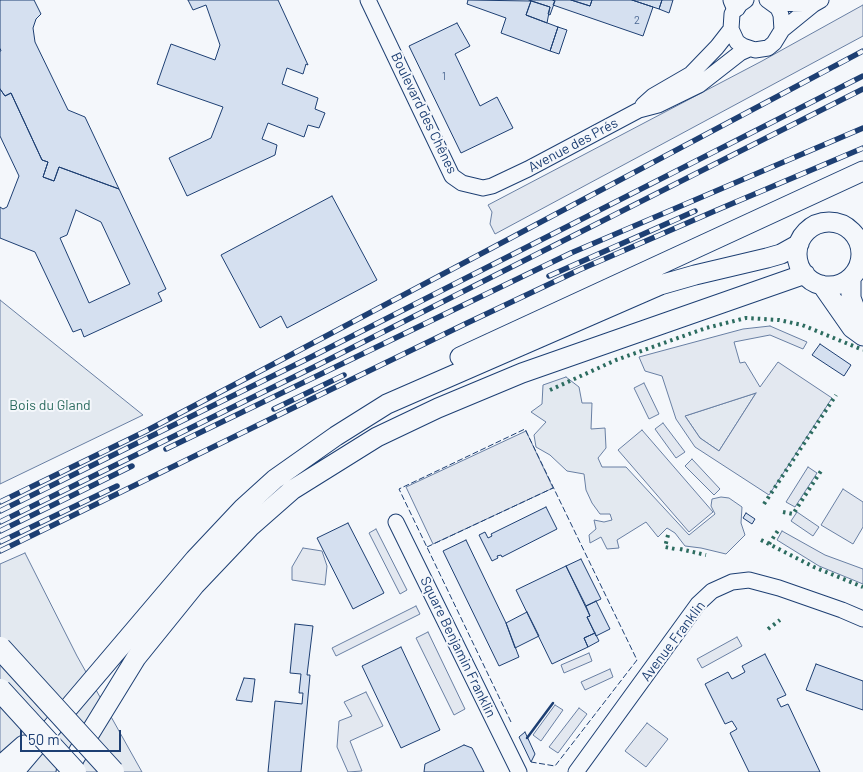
<!DOCTYPE html>
<html>
<head>
<meta charset="utf-8">
<style>
  body { margin:0 }
  #map { position:relative; width:863px; height:772px; overflow:hidden; background:#f4f7fb; font-family:Barlow,sans-serif }
  canvas { display:block }
  .scale { position:absolute; left:20px; top:730px; width:101px; height:22px; box-sizing:border-box; border:2px solid #1d3f73; border-top:0; padding-left:6px; font-size:15px; line-height:18px; white-space:nowrap; color:#1d3f73; -webkit-text-stroke:4px #f4f7fb; paint-order:stroke }
</style>
</head>
<body>
<div id="map">
<canvas width="863" height="772"></canvas>
<div class="scale">50 m</div>
</div>
<script>
const ctx = document.querySelector('canvas').getContext('2d');
ctx.lineJoin = 'round';
function fill(path, color) { ctx.fillStyle = color; ctx.fill(path, 'evenodd'); }
const poly = rows => new Path2D(rows.map(r => 'M' + r).join(''));
function trace(path, color, width, dash) { ctx.strokeStyle = color; ctx.lineWidth = width; ctx.lineCap = dash ? 'butt' : 'round'; ctx.setLineDash(dash || []); ctx.stroke(path); }
function drawText(font, color, halo, rows, align = 'center') {
  ctx.font = font + ' Barlow,sans-serif'; ctx.lineWidth = 4; ctx.setLineDash([]); ctx.textBaseline = 'middle'; ctx.strokeStyle = halo; ctx.fillStyle = color; for (const [text, x, y, turn = 0] of rows) {
    ctx.save(); ctx.translate(x, y); ctx.rotate((+turn || 0) * Math.PI / 180); ctx.textAlign = isNaN(turn) ? turn : align; if (halo) ctx.strokeText(text, 0, 0); ctx.fillText(text, 0, 0); ctx.restore();
  }
}
const green = poly([
  [0,300,143,415,0,484,0,300],
  [566,377,579,387,582,403,592,403,591,429,605,428,606,448,598,458,602,467,626,467,689,535,715,514,711,506,712,499,721,497,729,498,742,507,741,523,745,535,726,554,701,548,685,546,675,533,667,528,658,537,646,522,617,540,619,548,607,549,601,537,590,543,589,535,596,529,594,520,604,522,612,520,610,514,600,514,592,503,586,490,584,474,567,471,550,455,536,447,534,435,546,422,531,412,542,404,543,385,566,377],
  [756,393,719,451,700,438,685,416,756,393],
  [25,553,77,656,142,772,0,772,0,564,25,553]
]);
fill(green, '#e3e9f0');
trace(green, '#687fa3', 1);
const parking = poly([
  [863,5,863,36,495,234,490,224,492,212,488,205,762,61,863,5],
  [770,326,807,342,803,349,770,335,734,342,740,363,745,362,760,387,778,362,832,398,769,495,695,447,676,419,662,376,645,371,639,357,743,329,770,326],
  [756,393,719,451,700,438,685,416,756,393],
  [644,383,659,414,649,419,634,388,644,383],
  [663,423,685,452,676,458,655,429,663,423],
  [642,430,713,512,689,532,618,450,642,430],
  [526,431,553,488,433,544,406,487,526,431],
  [692,459,720,489,714,495,685,466,692,459],
  [808,467,817,473,795,507,786,502,808,467],
  [843,489,863,502,863,527,853,544,821,525,843,489],
  [797,512,819,527,813,536,791,521,797,512],
  [376,529,407,590,400,594,369,533,376,529],
  [782,531,825,555,863,569,863,584,819,566,777,540,782,531],
  [303,548,322,551,327,566,325,585,292,580,292,567,303,548],
  [416,606,420,614,336,656,332,648,416,606],
  [428,632,465,709,454,715,416,638,428,632],
  [737,637,742,646,702,668,697,659,737,637],
  [589,653,592,661,564,673,561,665,589,653],
  [610,669,613,677,585,690,581,682,610,669],
  [366,692,383,726,350,741,362,771,348,772,337,747,339,721,352,716,344,702,366,692],
  [555,705,563,710,541,741,533,735,555,705],
  [579,708,587,714,558,753,549,747,579,708],
  [647,723,668,739,646,767,625,751,647,723]
]);
fill(parking, '#e3e8f0');
trace(parking, '#687fa3', 1);
const building = poly([
  [0,0,34,0,41,14,36,19,33,28,35,42,68,110,85,117,119,189,59,167,54,181,43,177,48,162,42,160,11,93,5,96,0,89,0,51,1,51,0,48,0,0],
  [188,0,278,0,308,65,306,64,303,74,287,68,282,84,318,98,315,109,325,113,319,128,308,125,304,137,268,123,262,139,277,145,275,155,187,196,169,158,211,138,223,107,157,84,171,44,215,60,220,45,206,5,193,10,188,0],
  [468,0,531,1,526,15,558,27,550,51,501,33,506,18,467,4,468,0],
  [529,0,552,0,555,1,550,15,548,14,550,7,529,0],
  [555,0,571,0,590,6,592,0,632,0,653,7,643,36,553,5,555,0],
  [571,0,592,0,590,6,571,0],
  [632,0,662,0,659,9,632,0],
  [662,0,673,0,669,13,659,9,662,0],
  [531,1,550,7,547,23,526,15,531,1],
  [457,23,470,46,455,54,480,106,497,97,513,128,461,153,409,46,457,23],
  [558,27,567,30,559,54,550,51,558,27],
  [0,89,5,96,11,93,42,160,48,162,43,177,54,181,59,167,119,189,166,289,158,293,162,301,84,337,81,329,73,332,35,252,0,238,0,207,3,209,7,207,19,176,0,136,0,89],
  [76,210,101,222,130,284,89,303,60,238,67,235,76,210],
  [332,196,377,280,287,328,281,316,260,328,221,255,332,196],
  [820,344,851,365,844,376,812,355,820,344],
  [546,507,557,529,502,557,501,555,497,556,498,558,492,561,479,535,485,532,488,538,492,536,491,534,546,507],
  [746,513,755,519,752,524,743,518,746,513],
  [348,523,384,593,353,609,317,538,348,523],
  [466,540,506,623,519,657,499,666,443,551,466,540],
  [581,559,601,599,586,606,566,566,581,559],
  [566,566,590,616,587,617,595,633,584,638,588,647,552,664,516,590,566,566],
  [596,601,610,629,596,636,587,617,590,616,586,606,596,601],
  [527,612,539,636,515,648,506,623,527,612],
  [295,624,313,626,307,675,310,675,301,772,268,772,275,701,302,704,303,693,299,693,301,674,290,673,295,624],
  [595,633,599,641,588,647,584,638,595,633],
  [401,647,440,730,401,748,362,666,401,647],
  [765,654,786,695,777,699,781,707,788,704,820,772,749,772,730,733,737,729,732,721,725,724,705,684,728,672,732,679,738,676,745,672,742,666,765,654],
  [816,664,863,681,863,710,806,690,816,664],
  [244,678,255,679,252,702,236,700,244,678],
  [525,732,535,754,531,762,519,737,525,732],
  [464,745,472,748,484,772,424,772,425,764,464,745]
]);
fill(building, '#d5e0f0');
trace(building, '#1d3f73', 1);
const minor = poly([
  [368,0,452,176,462,183,483,188,492,186,528,169,639,110,658,105,699,85,740,53,749,49],
  [746,0,736,7,732,14,731,29,737,42,743,46,755,50,768,48,774,43,782,30,781,15,778,8,767,0],
  [773,3,814,4],
  [782,30,814,4,821,0],
  [643,105,653,96,691,74,717,47,731,29],
  [396,522,519,772],
  [576,772,698,604,712,591,732,582,749,580,779,588,842,610,863,619]
]);
const major = poly([
  [733,0,736,7],
  '797 254a32 32 0 1 1 64 0a32 32 0 1 1-64 0Z',
  [851,278,851,298,858,316,863,323],
  [822,285,852,328,863,336],
  [460,357,863,171],
  [0,766,24,745],
  [14,772,195,559,243,508,275,479,336,436,387,404,660,285,695,275,767,258,781,254,799,244],
  [66,772,136,658,195,585,251,526,292,490,377,437,438,408,522,373,805,274]
]);
trace(minor, '#1d3f73', 17);
trace(major, '#1d3f73', 21);
trace(minor, '#f4f7fb', 15);
trace(major, '#f4f7fb', 19);
const rail = poly([
  [549,276,695,211],
  [274,409,344,375],
  [166,449,571,253,863,128],
  [0,502,146,431,264,369,863,51],
  [0,511,311,357,863,76],
  [0,522,316,366,863,89],
  [0,531,132,466],
  [0,542,117,486],
  [0,551,465,324,579,270,717,210,863,148]
]);
trace(rail, '#1d3f73', 5.5);
trace(rail, '#f4f7fb', 4, [11]);
const highwayBridge = poly([
  [0,648,113,772],
  [0,690,75,772]
]);
trace(highwayBridge, '#1d3f73', 24, []);
trace(highwayBridge, '#f4f7fb', 22);
trace(poly([
  [550,390,616,360,706,328,746,318,779,320,802,325,863,350],
  [764,504,836,395],
  [783,512,793,514,821,471],
  [668,535,665,547,675,549],
  [761,540,814,567,863,587],
  [769,544,779,529],
  [680,549,706,555],
  [768,629,780,620]
]), '#2c6c60', 4, [2.5, 4]);
trace(poly([
  [427,547,553,488],
  [511,722,399,489,525,429,637,660,555,766,531,762]
]), '#1d3f73', 1, [6, 2.5]);
trace(poly([
  [527,738,553,703]
]), '#1d3f73', 2.5);
drawText('11px', '#4b6792', null, [
  ["2",637,20],
  ["1",444,76]
]);
drawText('14px', '#1d3f73', '#f4f7fb', [
  ["Boulevard des Chênes",424,113,64],
  ["Avenue des Prés",573,145,-28],
  ["Avenue Franklin",673,641,-53],
  ["Square Benjamin Franklin",458,647,64]
]);
drawText('14px', '#2c6c60', '#f4f7fb', [
  ["Bois du Gland",50,405]
]);
</script>
</body>
</html>
